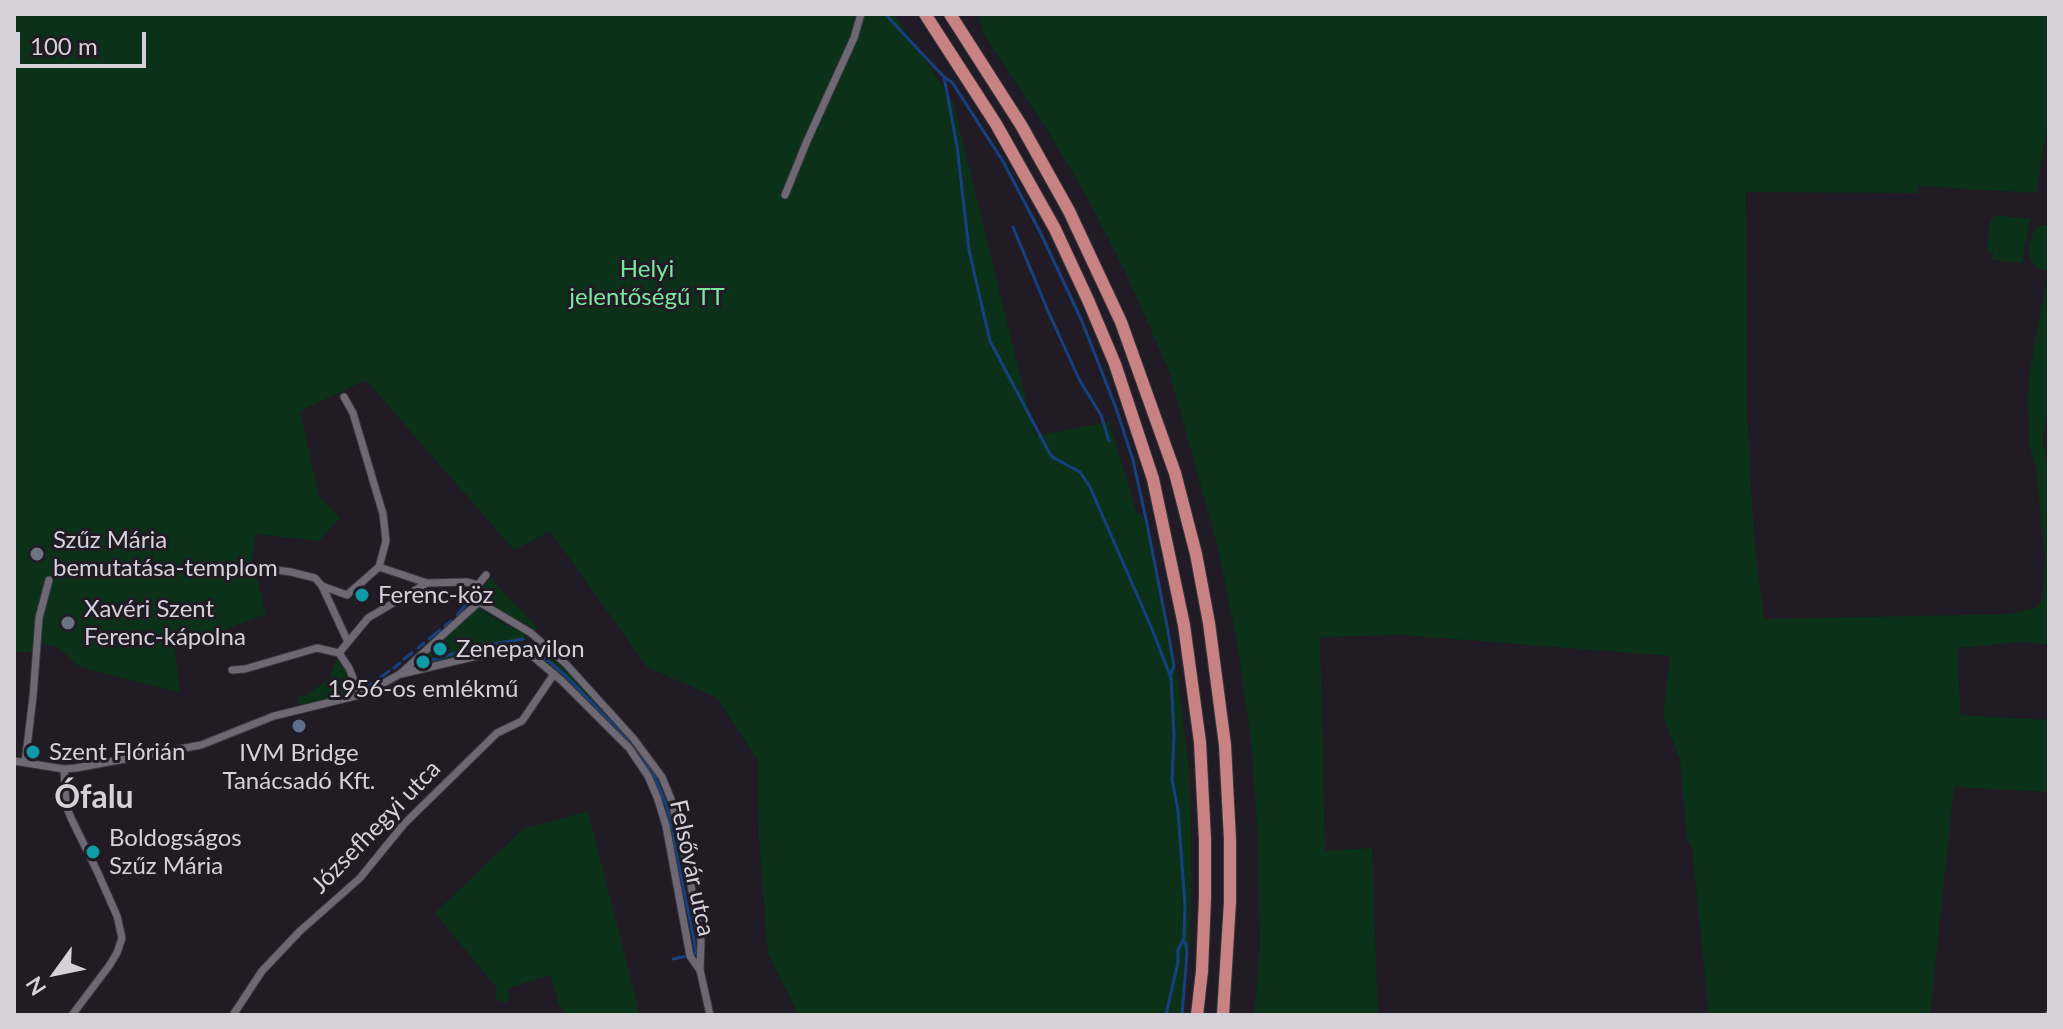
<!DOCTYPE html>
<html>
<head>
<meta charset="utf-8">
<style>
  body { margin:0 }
  #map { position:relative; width:2063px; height:1029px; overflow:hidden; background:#201b25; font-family:Lato,sans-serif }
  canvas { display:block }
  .frame { position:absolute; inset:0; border:16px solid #d5d1d8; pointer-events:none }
  .north { position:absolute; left:16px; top:933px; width:80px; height:80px; -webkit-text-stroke:6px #201b25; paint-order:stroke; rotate:237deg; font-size:22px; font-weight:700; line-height:32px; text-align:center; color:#d5d1d8 }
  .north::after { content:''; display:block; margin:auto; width:28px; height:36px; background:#d5d1d8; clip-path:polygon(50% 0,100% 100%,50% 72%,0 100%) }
  .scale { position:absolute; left:16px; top:32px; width:130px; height:36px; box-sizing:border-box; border:4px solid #d5d1d8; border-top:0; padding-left:10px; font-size:24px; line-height:28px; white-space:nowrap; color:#d5d1d8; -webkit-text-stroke:6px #201b25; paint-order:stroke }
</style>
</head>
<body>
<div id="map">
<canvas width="2063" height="1029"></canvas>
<div class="frame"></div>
<div class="north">N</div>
<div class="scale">100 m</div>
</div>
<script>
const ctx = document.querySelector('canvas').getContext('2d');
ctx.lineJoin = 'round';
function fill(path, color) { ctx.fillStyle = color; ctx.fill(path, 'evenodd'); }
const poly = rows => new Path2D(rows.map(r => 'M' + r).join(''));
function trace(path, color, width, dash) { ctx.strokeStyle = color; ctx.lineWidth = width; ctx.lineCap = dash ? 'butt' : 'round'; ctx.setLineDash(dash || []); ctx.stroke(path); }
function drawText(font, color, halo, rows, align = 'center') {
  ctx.font = font + ' Lato,sans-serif'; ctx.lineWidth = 6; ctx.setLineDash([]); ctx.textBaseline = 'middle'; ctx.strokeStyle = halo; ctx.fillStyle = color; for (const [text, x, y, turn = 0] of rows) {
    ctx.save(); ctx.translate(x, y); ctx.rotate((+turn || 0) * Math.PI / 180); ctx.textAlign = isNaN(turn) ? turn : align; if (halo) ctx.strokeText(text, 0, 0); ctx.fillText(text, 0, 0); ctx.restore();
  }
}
fill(poly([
  [14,14,894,14,953,102,1035,436,1109,422,1137,514,1142,515,1145,522,1148,521,1170,641,1176,667,1188,760,1191,811,1191,903,1190,948,1186,950,1181,1015,799,1015,768,954,759,840,758,761,717,698,647,667,550,531,514,550,366,380,300,411,319,496,340,518,319,541,256,534,252,558,266,614,175,649,180,693,80,667,58,648,44,644,33,645,33,652,17,652,16,647,14,647],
  [978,14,2049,14,2049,119,2036,193,1918,186,1918,193,1746,192,1747,409,1754,538,1764,619,2010,614,2035,608,2041,602,2043,595,2045,557,2036,468,2029,444,2028,398,2029,378,2034,346,2047,279,2049,279,2049,403,2043,439,2049,472,2049,645,2021,642,1957,648,1961,715,2049,720,2049,792,1954,787,1930,1015,1709,1015,1692,848,1687,839,1680,760,1663,715,1670,656,1402,635,1320,637,1325,851,1372,848,1378,1015,1254,1015,1260,947,1258,842,1251,740,1237,642,1218,548,1169,371,1126,273,1087,197,1046,128,984,35],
  [1996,215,2030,219,2022,263,1992,260,1993,252,1987,251,1989,225,1992,218],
  [2041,225,2049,225,2049,271,2037,268,2032,263,2029,255,2029,244,2034,231],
  [490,578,538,628,535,631,528,625,508,618,484,601,480,591],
  [479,608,502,623,525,633,526,640,411,669,469,613],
  [536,647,546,650,563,667,627,734,651,765,668,799,683,859,680,863,676,863,647,769,532,653,533,648],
  [339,653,354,687,354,693,301,706,297,697,306,695,329,679],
  [588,811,640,1015,566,1015,564,1010,560,1008,550,975,509,988,508,1003,496,1000,496,987,435,913,523,829]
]), '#0b3119');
trace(poly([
  [885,14,944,77,952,82,1004,163,1041,234,1081,319,1116,408,1133,460,1146,519,1167,626,1174,665,1171,674],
  [944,77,957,146,969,250,990,341,1050,454,1054,458,1080,472,1090,487,1152,629,1171,678,1174,734,1172,780,1178,810,1185,905,1184,938,1178,950,1178,962,1166,1015],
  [1013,227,1048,311,1080,381,1101,415,1109,441],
  [457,615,471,599],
  [445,626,451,621],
  [429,639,440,630],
  [418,648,424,643],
  [537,651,567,677,626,738,654,775,667,807,694,940,696,953,692,955],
  [404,659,412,653],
  [429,661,476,647,523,639],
  [394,668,400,663],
  [377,680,389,671],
  [363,687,372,683],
  [328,699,355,692],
  [673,959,687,956],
  [1182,1015,1187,953,1186,944,1183,941]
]), '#174081', 3);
const minor = poly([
  [785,195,807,141,854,38,861,14],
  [379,567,427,583,467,582,478,585],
  [268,569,291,572,315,578,322,586,347,595,379,567,386,541,383,514,353,413,344,397],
  [322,586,348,642],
  [479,602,531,633,566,664,633,738,662,777,671,799,687,863,701,941,700,970,710,1015],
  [479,602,478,585,486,575],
  [524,649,562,681,629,748,648,776,657,797,666,826,690,956,699,969],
  [339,653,368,618,427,583],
  [339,653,349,668,360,695],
  [232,670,245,669,317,648,339,653],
  [401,674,498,651,516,648,524,649],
  [14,761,64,769,76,768,201,745,274,716,364,694,400,674,479,602],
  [25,763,33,697,39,618,49,580],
  [64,769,66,805,71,818,98,873,117,916,122,938,117,953,109,966,72,1015],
  [233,1015,262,971,300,931,360,878,404,824,497,733,522,721,554,674],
  [2049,1015,2049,1014]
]);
const trunk = poly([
  [925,14,996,124,1055,229,1088,300,1115,364,1153,479,1184,625,1200,742,1205,840,1205,897,1202,971,1197,1015],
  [950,14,1021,125,1069,211,1121,322,1175,473,1196,554,1209,623,1225,745,1230,840,1230,902,1223,1015]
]);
trace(minor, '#3a373e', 9);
trace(trunk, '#3a373e', 14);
trace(minor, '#6e6874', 7);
trace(trunk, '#c98284', 12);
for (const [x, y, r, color] of [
  [37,554,8,"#6b7280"],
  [362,595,8,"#0f9aa8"],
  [68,623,8,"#6b7280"],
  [440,649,8,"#0f9aa8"],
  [423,662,8,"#0f9aa8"],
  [299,726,8,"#5c6f8a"],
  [33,752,8,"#0f9aa8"],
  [93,852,8,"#0f9aa8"]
]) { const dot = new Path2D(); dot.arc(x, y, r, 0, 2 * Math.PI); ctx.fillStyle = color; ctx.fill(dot); trace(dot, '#201b25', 3); }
drawText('24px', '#79e99d', '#201b25', [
  ["Helyi",647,269],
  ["jelentőségű TT",647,297]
]);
drawText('24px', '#d5d1d8', '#201b25', [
  ["Szűz Mária",53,540],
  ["bemutatása-templom",53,568],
  ["Ferenc-köz",378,595],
  ["Xavéri Szent",84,609],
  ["Ferenc-kápolna",84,637],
  ["Zenepavilon",456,649],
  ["1956-os emlékmű",423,689,"center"],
  ["Szent Flórián",49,752],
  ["IVM Bridge",299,753,"center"],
  ["Tanácsadó Kft.",299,781,"center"],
  ["Boldogságos",109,838],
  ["Szűz Mária",109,866]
], 'left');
drawText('24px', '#d5d1d8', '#201b25', [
  ["Józsefhegyi utca",376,827,-46],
  ["Felsővár utca",692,868,78]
]);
drawText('bold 32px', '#d5d1d8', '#201b25', [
  ["Ófalu",94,798]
]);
</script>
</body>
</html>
